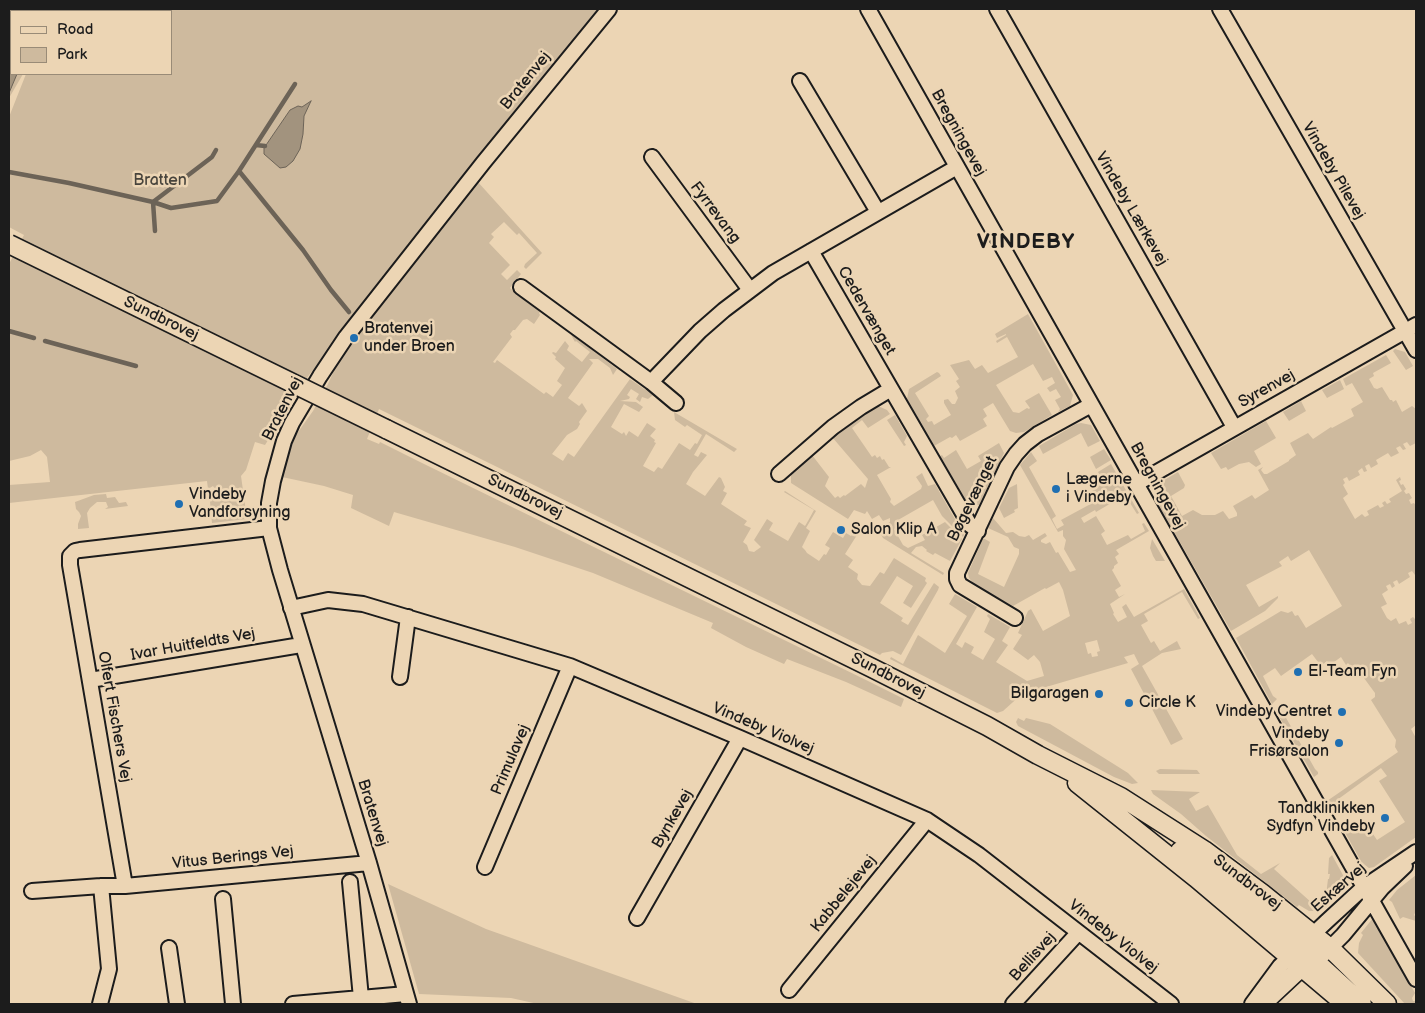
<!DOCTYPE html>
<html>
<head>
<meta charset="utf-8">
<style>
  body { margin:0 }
  #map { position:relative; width:1425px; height:1013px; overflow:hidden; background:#ecd5b4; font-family:"Balsamiq Sans",sans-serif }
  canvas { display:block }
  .frame { position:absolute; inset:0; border:10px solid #1c1c1c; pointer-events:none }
  .legend { position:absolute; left:10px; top:10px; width:162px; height:65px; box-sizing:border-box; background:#ecd5b4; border:1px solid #998b77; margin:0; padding:6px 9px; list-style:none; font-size:15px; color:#1c1c1c }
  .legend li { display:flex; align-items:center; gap:10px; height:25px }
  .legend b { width:25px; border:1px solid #998b77 }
</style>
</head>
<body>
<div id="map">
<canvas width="1425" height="1013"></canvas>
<div class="frame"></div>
<ul class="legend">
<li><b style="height:6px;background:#ecd5b4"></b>Road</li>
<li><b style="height:14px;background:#ceba9e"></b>Park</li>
</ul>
</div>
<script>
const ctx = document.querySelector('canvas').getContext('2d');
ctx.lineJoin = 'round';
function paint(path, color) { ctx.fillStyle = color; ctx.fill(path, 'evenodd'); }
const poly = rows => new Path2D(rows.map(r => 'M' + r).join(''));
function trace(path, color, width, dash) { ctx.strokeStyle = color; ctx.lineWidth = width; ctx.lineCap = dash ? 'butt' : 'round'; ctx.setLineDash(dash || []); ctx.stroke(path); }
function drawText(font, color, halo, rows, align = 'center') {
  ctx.font = font + ' "Balsamiq Sans",sans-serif'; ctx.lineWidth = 5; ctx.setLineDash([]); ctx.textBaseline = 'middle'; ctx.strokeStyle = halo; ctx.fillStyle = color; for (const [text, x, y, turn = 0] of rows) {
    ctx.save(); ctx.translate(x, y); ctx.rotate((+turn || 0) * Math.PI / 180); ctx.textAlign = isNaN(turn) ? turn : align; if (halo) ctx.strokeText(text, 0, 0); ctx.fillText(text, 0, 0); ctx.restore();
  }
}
paint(poly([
  [9,9,600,9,570,44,309,375,265,445,255,442,246,470,241,476,247,519,212,523,209,491,213,492,215,489,213,486,208,489,207,481,9,503,9,485,50,482,47,457,41,450,30,456,9,461,9,264,24,235,9,227,9,117,26,74,171,74,171,11,11,11,11,74,23,74,9,98],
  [310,102,304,116,303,134,297,154,264,148,290,110,298,106,302,107],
  [477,181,542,253,526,269,524,267,525,264,537,253,519,233,517,235,504,222,491,234,494,237,489,243,510,265,501,274,507,280,517,270,521,274,510,288,540,312,539,313,540,315,534,324,527,319,523,320,515,330,513,330,510,334,512,337,493,362,495,363,497,360,544,394,546,392,553,397,562,385,557,381,565,368,555,359,556,357,552,353,553,352,556,353,565,341,569,346,567,350,582,362,590,352,576,341,575,342,570,333,617,369,613,375,610,368,598,359,589,359,593,363,568,398,579,406,582,403,587,411,579,422,580,424,577,429,567,435,552,454,563,461,568,453,574,457,630,379,653,395,648,399,642,397,640,402,636,399,639,394,631,389,627,395,630,397,629,399,620,401,636,402,643,407,639,412,624,404,611,427,622,434,624,432,626,436,629,431,638,437,647,423,656,429,650,436,655,440,654,442,656,443,643,466,654,472,658,467,662,469,679,443,690,450,695,443,697,444,702,435,687,425,685,427,675,420,674,412,737,449,734,452,706,434,694,455,698,457,701,452,707,455,693,472,686,484,705,496,719,477,721,478,725,487,723,491,727,493,721,504,747,521,744,525,751,528,743,542,747,545,749,551,754,552,761,547,754,540,767,519,773,523,769,530,788,541,799,522,805,526,808,521,814,510,784,492,785,491,816,511,806,528,810,531,802,547,805,550,807,553,819,561,824,554,826,555,830,548,825,545,833,532,843,538,846,533,851,536,854,532,857,535,845,554,853,560,848,567,858,574,857,579,862,585,870,586,880,572,884,574,894,558,926,578,925,581,927,583,911,608,903,603,913,586,897,576,880,603,903,618,901,621,908,625,934,583,939,587,938,590,901,655,893,651,882,653,880,655,379,409,367,439,379,444,380,442,420,462,866,680,904,699,901,707,846,682,787,659,784,664,746,647,711,628,713,623,593,573,515,547,394,512,389,526,351,508,353,495,324,486,282,477,288,455,296,435,313,411,328,384,337,364,430,239],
  [1028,314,1073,395,1070,406,1058,412,1060,409,1055,400,1061,397,1056,389,1050,392,1047,388,1055,383,1052,377,1043,381,1033,364,996,385,1013,412,1019,413,1027,408,1029,409,1030,408,1025,401,1039,393,1052,415,1024,432,1016,433,1010,431,993,403,983,409,987,416,983,419,987,426,960,441,956,435,952,438,950,437,934,446,907,399,909,389,937,372,939,373,941,376,915,393,929,416,926,419,928,422,932,421,934,425,951,415,944,403,944,400,948,399,952,404,955,404,958,398,955,391,960,387,956,381,959,379,950,365,969,360,975,369,982,365,988,373,1018,357,1007,337,997,343,996,341,1006,335,1006,334,997,338,995,334],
  [1395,349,1405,352,1413,366,1406,370,1393,351],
  [1386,355,1391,363,1373,373,1374,376,1369,379,1374,388,1377,389,1382,387,1390,400,1392,400,1393,402,1396,400,1402,412,1412,406,1416,409,1416,443,1410,446,1407,442,1403,444,1406,449,1403,450,1400,446,1396,448,1399,453,1391,457,1388,453,1376,460,1378,464,1371,468,1369,464,1365,466,1367,471,1364,472,1362,468,1358,471,1360,475,1349,481,1347,477,1343,479,1345,483,1343,485,1348,494,1343,498,1355,519,1362,514,1365,517,1369,515,1367,511,1378,505,1380,508,1384,506,1382,503,1385,501,1387,504,1391,502,1389,499,1402,491,1396,480,1400,477,1401,480,1399,481,1401,485,1403,484,1406,489,1404,491,1406,494,1409,493,1412,498,1409,500,1411,504,1414,503,1416,506,1415,510,1416,513,1416,574,1415,575,1412,571,1408,573,1410,577,1399,584,1397,580,1393,582,1395,586,1392,588,1390,584,1386,586,1388,590,1382,594,1387,604,1381,607,1387,618,1391,621,1396,618,1399,624,1406,621,1408,625,1412,623,1410,619,1413,617,1416,620,1416,725,1411,729,1416,738,1416,837,1374,867,1369,868,1362,863,1342,827,1347,823,1353,831,1360,827,1363,831,1369,828,1377,840,1405,822,1379,781,1387,776,1381,768,1337,800,1342,809,1335,814,1327,801,1398,752,1395,747,1396,740,1371,700,1375,697,1375,693,1361,674,1357,676,1348,663,1346,665,1341,657,1330,665,1327,661,1321,666,1312,654,1281,676,1275,668,1263,676,1273,696,1277,699,1272,704,1236,638,1281,611,1288,613,1292,611,1295,616,1298,615,1306,628,1342,606,1309,550,1291,561,1288,556,1279,562,1282,566,1246,585,1259,607,1278,596,1278,598,1265,611,1231,631,1154,497,1163,497,1162,491,1164,486,1161,482,1178,472,1185,485,1184,488,1171,496,1182,516,1193,510,1202,515,1215,515,1223,511,1229,519,1237,516,1237,513,1233,506,1252,495,1255,499,1269,490,1258,470,1263,467,1261,470,1264,474,1267,474,1289,461,1289,460,1296,455,1290,443,1308,433,1313,439,1331,427,1332,428,1354,416,1351,409,1363,402,1352,383,1346,386,1343,379],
  [1340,380,1344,389,1327,398,1322,390],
  [1301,401,1306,411,1289,421,1283,412],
  [878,406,887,410,890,414,868,428,862,420,852,428,872,457,875,455,877,458,880,456,882,460,884,459,889,467,891,467,877,475,891,499,890,502,894,506,921,489,922,486,916,477,922,473,928,486,935,484,964,535,963,537,942,516,933,500,898,520,901,525,894,529,903,545,908,548,925,540,922,535,945,522,962,539,950,561,935,553,933,555,926,551,927,550,922,546,916,547,911,553,944,573,943,575,883,538,878,529,890,522,890,518,883,521,879,515,872,519,867,511,865,514,854,510,848,519,791,483,791,475,812,455,829,477,825,486,835,498,838,496,840,498,844,495,845,496,861,484,865,488,868,479,832,437],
  [895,415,907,436,904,442,906,445,904,446,887,420],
  [1266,421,1276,438,1254,451,1261,464,1256,467,1249,462,1239,464,1228,470,1226,467,1221,469,1211,453],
  [1081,423,1091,425,1100,441,1088,447,1081,433,1043,454,1039,446,1076,424],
  [999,443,1004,453,979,505,968,504,940,456,942,455,944,458,956,450,967,469,981,461,978,456],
  [1104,449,1111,460,1096,469,1090,457],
  [1031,452,1037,461,1029,467,1056,516,1052,519,1057,529,1064,525,1061,520,1098,500,1089,484,1101,477,1098,472,1111,464,1139,513,1137,514,1125,495,1096,512,1095,510,1081,518,1084,523,1096,516,1105,531,1101,534,1107,545,1128,535,1131,539,1145,531,1142,524,1144,523,1149,531,1116,550,1119,554,1115,557,1118,563,1114,566,1114,568,1112,570,1121,586,1115,590,1119,597,1125,594,1110,604,1114,613,1113,614,1118,622,1127,617,1122,607,1126,604,1134,617,1184,589,1200,618,1198,619,1182,592,1144,614,1148,621,1141,625,1151,643,1154,641,1160,651,1177,641,1181,649,1162,653,1142,666,1183,739,1171,745,1131,669,1139,664,1134,654,1124,657,1128,663,1022,694,1003,711,997,713,890,659,891,657,903,664,918,635,945,653,967,616,949,604,955,594,977,607,956,644,962,648,965,642,974,647,971,653,983,660,995,639,984,632,990,619,987,616,988,614,1010,627,1002,641,1008,645,996,662,1027,681,1044,676,1040,662,1034,655,1028,660,1013,649,1022,635,1018,633,1028,611,1031,609,1043,631,1070,616,1063,590,1059,582,1046,589,1045,588,1013,606,974,584,969,578,968,573,983,539,985,539,990,542,978,574,1004,587,1019,554,1019,549,1014,547,1008,537,988,528,993,518,1006,533,1013,532,1019,536,1025,537,1029,535,1033,540,1045,533,1047,536,1041,540,1041,542,1046,544,1050,542,1056,553,1058,552,1070,572,1076,570,1064,549,1066,540,1063,536,1063,530,1058,532,1020,465],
  [1097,640,1100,651,1097,652,1098,656,1092,657,1091,653,1088,654,1085,643],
  [1017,484,1018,508,1014,510,1015,512,1004,518,999,508,1009,488],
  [106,494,107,498,115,497,119,503,126,502,128,506,105,509,108,507,106,502,97,502,90,508,87,513,89,528,78,529,78,524,81,516,79,512,76,509,75,502,94,495],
  [1152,539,1165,561,1156,561,1153,556,1150,548],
  [1281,711,1284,712,1285,716,1315,769,1318,772,1318,774,1314,777,1277,713],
  [1018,718,1024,721,1026,718,1050,724,1058,729,1128,773,1138,783,1132,784,1114,777,1018,726,1016,722],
  [1160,769,1197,770,1200,774,1159,774,1156,771],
  [1151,790,1200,792,1189,799,1196,811,1208,805,1237,855,1261,874,1280,863,1274,869,1312,903,1326,895,1328,879,1329,879,1330,874,1328,874,1329,858,1332,855,1344,877,1343,887,1340,892,1314,911,1309,911,1299,905,1297,907,1206,836,1181,814,1153,794],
  [1416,875,1416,911,1414,915,1416,917,1416,921,1403,917,1400,919,1392,902,1389,900,1397,890],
  [388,884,486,929,697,1004,538,1004,511,998,419,994],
  [1373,918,1415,993,1412,998,1413,1001,1416,1001,1416,1004,1405,1004,1358,953,1359,943,1363,935,1361,933]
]), '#ceba9e');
const water = poly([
  [9,9,45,9,44,11,11,11,11,74,17,74,9,93,9,9],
  [311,101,304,116,303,134,300,149,293,161,286,167,280,168,264,154,264,148,290,110,298,106,302,107,311,101]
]);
paint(water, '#a2937e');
trace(water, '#6c6357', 1);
trace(poly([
  [256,145,265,146],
  [239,171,295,84],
  [9,172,69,183,153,202,171,208,217,201,239,171,303,250,331,290,349,312],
  [155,231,153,202,212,157,216,150],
  [9,331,34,338],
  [45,341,136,366]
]), '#6c6357', 4.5);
const minor = poly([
  [868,9,1416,979],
  [997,9,1234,427],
  [1220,9,1416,350],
  [800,81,878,212],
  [652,157,750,290],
  [811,251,970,525,978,531],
  [521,287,651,382,700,331,724,310,773,273,957,167],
  [651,382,676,403],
  [779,474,833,427,861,407,891,389],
  [1136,484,1416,325],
  [291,608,328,600,363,604,570,666,740,738,927,820,979,855,1171,1004],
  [1015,618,960,585,957,579,957,573,1007,467,1016,454,1025,444,1038,434,1091,405],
  [400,677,408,617],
  [90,680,301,645],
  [485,867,570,666],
  [350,882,361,998],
  [125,886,70,565,70,556,75,551,80,550,269,528],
  [32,891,101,886,125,886,369,863],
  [223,899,233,1004],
  [637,918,740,738],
  [169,948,177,1004],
  [1323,955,1343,935,1382,888,1405,866],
  [789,990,927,820],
  [100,1004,109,969,101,886],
  [293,1004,406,994],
  [409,1004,369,863,280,570,269,528,269,503,273,481,284,441,292,423,320,376,346,337,483,163,609,9],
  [1013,1004,1078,933],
  [1252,1004,1280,966,1326,922,1364,887,1416,852]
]);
const major = poly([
  [386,429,872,668,987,726,1038,755,1121,797,1204,850,1263,894,1330,948,1387,1004],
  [1077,783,1196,878,1345,1004],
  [1180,851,1243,898,1301,946,1315,951,1330,948],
  [1299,955,1311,958,1316,962,1362,1004],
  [1262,1004,1309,960]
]);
trace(minor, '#1c1c1c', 18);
trace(major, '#1c1c1c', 21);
trace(minor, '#ecd5b4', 14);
trace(major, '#ecd5b4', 18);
const majorBridge = poly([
  [9,244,386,429]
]);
trace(majorBridge, '#1c1c1c', 21, []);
trace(majorBridge, '#ecd5b4', 18);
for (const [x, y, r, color] of [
  [354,338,5,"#1f6fb2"],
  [1056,489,5,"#1f6fb2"],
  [179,504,5,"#1f6fb2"],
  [841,530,5,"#1f6fb2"],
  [1298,672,5,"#1f6fb2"],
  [1099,694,5,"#1f6fb2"],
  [1129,703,5,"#1f6fb2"],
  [1342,712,5,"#1f6fb2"],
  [1339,743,5,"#1f6fb2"],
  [1385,818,5,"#1f6fb2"]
]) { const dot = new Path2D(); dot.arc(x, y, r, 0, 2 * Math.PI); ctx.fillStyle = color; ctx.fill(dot); trace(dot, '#ecd5b4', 2); }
drawText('16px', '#1c1c1c', '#ecd5b4', [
  ["Bratenvej",526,81,-51],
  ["Bregningevej",958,133,61],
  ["Vindeby Pilevej",1333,171,60],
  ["Vindeby Lærkevej",1131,209,60],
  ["Fyrrevang",715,213,53],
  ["Cedervænget",866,311,60],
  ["Sundbrovej",161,319,26],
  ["Syrenvej",1267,389,-29],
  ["Bratenvej",283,409,-63],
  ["Bregningevej",1157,486,61],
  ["Sundbrovej",525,497,26],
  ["Bøgevænget",973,499,-64],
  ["Ivar Huitfeldts Vej",193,645,-10],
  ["Sundbrovej",888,676,27],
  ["Olfert Fischers Vej",114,717,80],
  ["Vindeby Violvej",763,729,23],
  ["Primulavej",511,760,-67],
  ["Bratenvej",372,813,73],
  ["Bynkevej",673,819,-60],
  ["Vitus Berings Vej",233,858,-6],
  ["Sundbrovej",1247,883,37],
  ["Eskærvej",1339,888,-41],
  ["Kabbelejevej",844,894,-51],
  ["Vindeby Violvej",1113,937,38],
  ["Bellisvej",1033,957,-48]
]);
drawText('16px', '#48443c', '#ecd5b4', [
  ["Bratten",160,181]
]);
drawText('16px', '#1c1c1c', '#ecd5b4', [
  ["Bratenvej",364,329],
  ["under Broen",364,347],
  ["Lægerne",1066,480],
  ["i Vindeby",1066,498],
  ["Vindeby",189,495],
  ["Vandforsyning",189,513],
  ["Salon Klip A",851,530],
  ["El-Team Fyn",1308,672],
  ["Bilgaragen",1089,694,"right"],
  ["Circle K",1139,703],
  ["Vindeby Centret",1332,712,"right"],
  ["Vindeby",1329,734,"right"],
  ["Frisørsalon",1329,752,"right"],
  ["Tandklinikken",1375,809,"right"],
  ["Sydfyn Vindeby",1375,827,"right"]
], 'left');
ctx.letterSpacing = '1px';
drawText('bold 21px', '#1c1c1c', '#ecd5b4', [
  ["VINDEBY",1026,243]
]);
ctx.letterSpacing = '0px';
</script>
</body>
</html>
